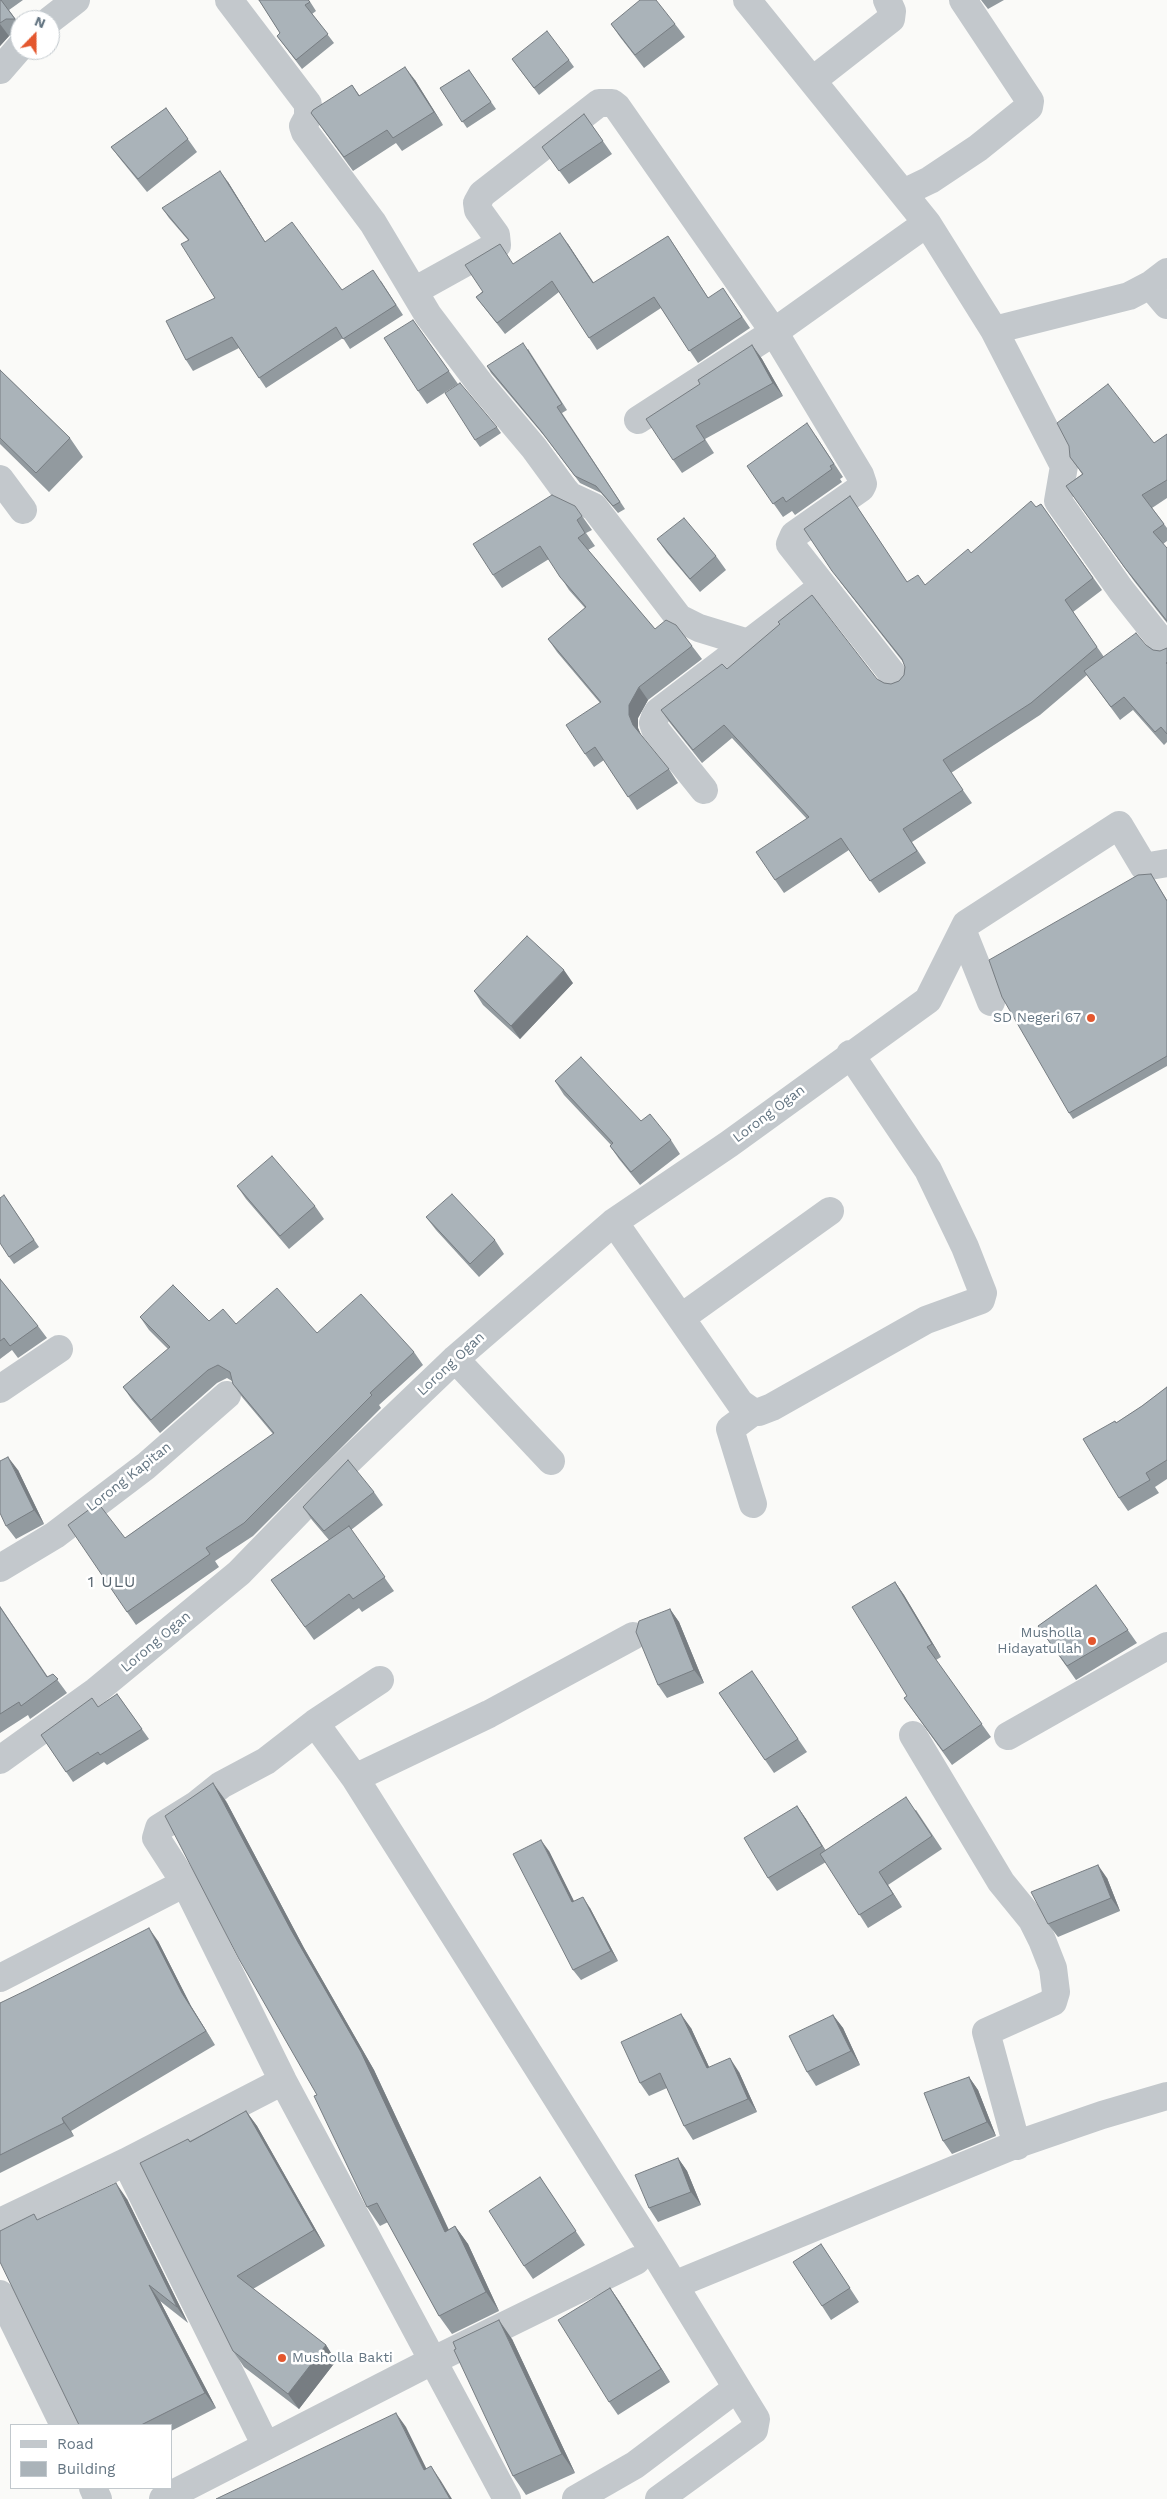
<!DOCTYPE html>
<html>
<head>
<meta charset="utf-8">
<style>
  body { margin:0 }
  #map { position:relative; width:1167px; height:2499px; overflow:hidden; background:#fafaf8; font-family:"Work Sans",sans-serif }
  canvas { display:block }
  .legend { position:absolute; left:10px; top:2424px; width:162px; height:65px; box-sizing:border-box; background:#fff; border:1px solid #c1c8cd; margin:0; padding:6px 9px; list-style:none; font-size:15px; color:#657683 }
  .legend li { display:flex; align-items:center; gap:10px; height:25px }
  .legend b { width:25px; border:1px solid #c1c8cd }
  .north { position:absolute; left:10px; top:10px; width:50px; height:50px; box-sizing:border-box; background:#fff; border:1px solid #c1c8cd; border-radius:50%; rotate:22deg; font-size:14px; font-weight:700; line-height:20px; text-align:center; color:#657683 }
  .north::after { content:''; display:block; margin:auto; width:18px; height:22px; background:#e4572e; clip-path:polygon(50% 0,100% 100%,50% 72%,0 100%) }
</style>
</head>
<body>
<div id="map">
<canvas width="1167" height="2499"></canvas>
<ul class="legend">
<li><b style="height:6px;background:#c3c8cc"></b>Road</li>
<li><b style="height:14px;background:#aab3b9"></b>Building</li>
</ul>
<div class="north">N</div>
</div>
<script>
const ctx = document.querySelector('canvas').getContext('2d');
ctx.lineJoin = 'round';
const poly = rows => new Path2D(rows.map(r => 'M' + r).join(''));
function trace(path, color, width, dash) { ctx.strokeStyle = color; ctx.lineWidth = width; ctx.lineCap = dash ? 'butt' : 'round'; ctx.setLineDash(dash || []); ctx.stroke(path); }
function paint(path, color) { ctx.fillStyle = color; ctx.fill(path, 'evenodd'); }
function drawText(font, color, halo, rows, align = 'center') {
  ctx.font = font + ' "Work Sans",sans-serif'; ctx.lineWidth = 5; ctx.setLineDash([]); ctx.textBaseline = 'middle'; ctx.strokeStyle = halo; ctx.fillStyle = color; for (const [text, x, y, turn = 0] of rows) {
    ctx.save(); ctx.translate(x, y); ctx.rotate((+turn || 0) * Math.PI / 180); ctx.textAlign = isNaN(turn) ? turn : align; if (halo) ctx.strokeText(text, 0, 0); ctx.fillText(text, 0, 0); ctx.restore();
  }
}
trace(poly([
  [229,0,308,104,308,117,303,126,305,132,373,223,428,315,481,385,534,448,564,489,570,496,594,507,679,618,699,628,748,643],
  [747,0,927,223,994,330,1064,466,1058,501,1121,590,1167,648],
  [50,20,76,0],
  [0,70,20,47],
  [813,80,891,19,892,11,887,0],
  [903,193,930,180,978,148,1029,107,1030,101,963,0],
  [1150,285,1167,305],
  [414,291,497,245,496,235,478,210,477,203,482,194,599,103,612,103,617,107,774,332,638,420],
  [994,330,1129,296,1150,285,1167,272],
  [0,479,23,510],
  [898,681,790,544,794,535,861,488,863,484,860,475,774,332,927,223],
  [704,790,655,729,653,723,655,717,658,712,822,587],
  [963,932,991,1002],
  [614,1222,740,1403,753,1412,759,1412,772,1407,926,1320,981,1300,983,1293,965,1247,928,1170,850,1054],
  [682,1317,830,1211],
  [455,1359,551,1461],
  [0,1389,59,1349],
  [753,1504,730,1429,753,1412],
  [0,1568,55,1535,146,1466,227,1395],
  [315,1723,355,1778,654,2252,737,2388,635,2465,576,2499],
  [913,1735,1001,1882,1032,1920,1042,1940,1053,1968,1056,1992,1053,2002,986,2032,1017,2146],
  [1008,1736,1167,1646],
  [0,1760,96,1691,239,1573,339,1470,455,1359,614,1222,729,1144,928,1000,966,924,1119,825,1144,867,1167,863],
  [355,1778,489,1714,633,1636],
  [185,1883,156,1838,159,1828,196,1805,221,1785,266,1761,315,1723,380,1680],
  [0,1978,185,1883,283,2081,507,2499],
  [126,2162,266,2446],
  [0,2222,126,2162,283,2081],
  [674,2285,1012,2146,1102,2115,1167,2096],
  [0,2294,64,2425],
  [93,2488,98,2499],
  [163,2499,432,2361,636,2261],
  [659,2499,754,2430,756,2419,737,2388]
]), '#c3c8cc', 28);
paint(poly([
  [0,0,23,0,9,10,20,25,20,32,15,32,9,36,0,46],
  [259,0,309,0,316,11,312,14,334,43,302,69,277,36,280,33],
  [981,0,1004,0,988,9],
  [611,24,675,24,685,37,644,68,620,37],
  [512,59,569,60,574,67,539,95],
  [469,70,496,109,467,128,440,88],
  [415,80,443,125,402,151,396,143,353,171,311,113,352,85,360,96],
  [166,108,197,152,147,192,121,160,111,147],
  [584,114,612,154,569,184,542,147],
  [228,182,265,242,342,290,381,281,403,315,350,349,343,338,266,388,239,348,193,371,186,360,215,298,188,240,169,218,162,208],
  [668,236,708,298,731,300,750,328,698,363,661,308,597,350,559,292,505,334,476,297,513,264,568,244,594,283],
  [413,320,458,384,427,404,418,391],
  [752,345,762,359,783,396,705,439,714,453,682,473,673,460,700,384],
  [528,349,567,410,562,413,625,509,618,513,601,493,580,483,546,438,491,373,487,366],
  [0,370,70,438,83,457,49,492,0,444],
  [497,427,501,433,480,447,475,440],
  [1167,434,1167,498,1152,508,1167,528,1167,541,1163,544,1167,548,1167,623,1134,581,1066,486,1082,474,1070,457,1154,443],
  [816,436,843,477,840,479,842,482,795,515,792,511,783,517,747,466],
  [850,496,907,582,926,585,1041,504,1102,590,1073,612,1104,657,1146,645,1153,650,1160,651,1167,648,1167,742,1164,745,1133,710,1120,720,1087,675,1040,715,951,773,972,803,912,842,926,863,879,893,849,850,784,893,775,880,807,819,732,738,702,763,670,723,661,710,727,669,877,679,884,683,891,684,899,681,904,675,905,667,903,662,841,583,804,529],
  [582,516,592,530,586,533,595,546,588,550,655,629,692,646,702,659,648,700,638,718,638,728,641,735,669,769,678,783,637,810,604,760,594,767,585,754,600,703,557,652,548,639,585,608,569,590,549,559,502,588,493,575],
  [657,539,716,556,726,570,700,592,667,553],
  [1151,874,1167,900,1167,1066,1073,1119,1069,1113],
  [573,983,520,1039,483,1005,474,991],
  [555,1081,671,1140,680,1154,640,1185,619,1159,610,1146,611,1145,564,1095],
  [237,1186,315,1206,324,1219,289,1249,246,1199],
  [4,1195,39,1247,14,1264,9,1257],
  [426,1217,495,1240,504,1254,479,1277,436,1230],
  [0,1279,38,1326,47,1338,18,1358,12,1350,0,1359],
  [140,1317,209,1321,317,1333,414,1352,423,1365,379,1405,381,1408,253,1536,215,1561,219,1567,136,1625,127,1612,125,1538,273,1434,242,1397,233,1384,232,1381,227,1378,217,1383,160,1433,132,1400,123,1387,168,1349,149,1330],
  [1167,1387,1167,1479,1155,1487,1159,1493,1128,1511,1119,1498,1116,1423,1142,1406],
  [18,1470,44,1524,16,1539,6,1526],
  [374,1492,383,1505,351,1530,394,1591,362,1612,359,1608,314,1640,271,1580,329,1540,312,1520,303,1507],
  [895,1582,904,1595,941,1657,936,1660,991,1737,952,1765,904,1698,907,1696],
  [1096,1585,1137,1643,1076,1680,1038,1626],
  [0,1606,48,1677,53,1674,67,1693,30,1719,28,1715,0,1733],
  [670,1609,679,1622,704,1683,667,1698,658,1685],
  [752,1671,807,1752,774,1773,719,1693],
  [117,1694,149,1739,107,1765,104,1762,73,1782,41,1735,98,1707],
  [226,1801,304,1948,374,2070,449,2230,455,2226,468,2244,499,2311,452,2334,439,2316,388,2222,380,2226,367,2207,317,2095],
  [797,1806,806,1819,825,1850,916,1810,942,1849,888,1885,902,1907,868,1928,826,1862,777,1891,768,1878],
  [549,1851,574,1902,590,1908,618,1961,581,1980,573,1970],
  [1107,1878,1120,1911,1058,1937,1048,1924],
  [158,1941,191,2006,215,2045,71,2131,74,2136,0,2173,0,2003],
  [833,2015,843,2028,860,2065,816,2086,807,2072],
  [691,2028,709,2067,739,2072,757,2112,693,2140,684,2126,667,2088,649,2096,640,2083],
  [969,2077,978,2090,996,2136,952,2154,943,2141],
  [246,2111,257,2126,325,2246,253,2289,326,2345,336,2361,299,2409,244,2367,233,2351,188,2139,190,2141],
  [678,2158,687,2171,701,2205,658,2222,649,2208],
  [540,2177,585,2245,533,2279,524,2266],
  [127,2199,188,2323,160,2301,216,2408,171,2431,171,2425,79,2425,38,2220],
  [821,2244,859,2302,831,2320,822,2306],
  [610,2288,619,2301,670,2382,618,2415,609,2402],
  [512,2339,575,2473,526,2495,513,2476]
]), '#929a9f');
paint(poly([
  [0,24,9,36,0,46],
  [405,67,415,80,443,125,434,112],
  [220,171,228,182,272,253,265,242],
  [560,233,568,244,601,295,593,283],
  [668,236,676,248,716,310,708,298],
  [752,345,762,359,783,396,773,383],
  [639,687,648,700,638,718,638,728,643,739,633,725,629,715,629,705],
  [564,970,573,983,520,1039,511,1026],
  [8,1457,18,1470,44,1524,34,1510],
  [895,1582,904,1595,941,1657,932,1644],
  [670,1609,679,1622,704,1683,694,1670],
  [213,1783,226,1801,304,1948,374,2070,458,2250,445,2232,291,1930],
  [797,1806,806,1819,831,1859,822,1846],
  [541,1840,549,1851,580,1913,572,1902],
  [1098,1865,1107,1878,1120,1911,1111,1898],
  [879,1872,888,1885,902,1907,893,1894],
  [583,1897,590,1908,618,1961,611,1951],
  [149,1928,158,1941,191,2006,215,2045,206,2031,182,1993],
  [681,2014,691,2028,716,2082,707,2068],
  [833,2015,843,2028,860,2065,851,2051],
  [730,2058,739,2072,757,2112,748,2099],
  [969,2077,978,2090,996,2136,987,2122],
  [246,2111,257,2126,325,2246,314,2230],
  [62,2118,71,2131,74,2136,64,2123],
  [678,2158,687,2171,701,2205,691,2192],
  [116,2183,127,2199,188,2323,177,2307],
  [455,2226,468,2244,499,2311,486,2292],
  [149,2285,160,2301,216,2408,205,2393],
  [610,2288,619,2301,670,2382,661,2369],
  [499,2320,512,2339,575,2473,562,2454],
  [326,2345,336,2361,299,2409,288,2394],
  [396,2413,406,2427,434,2484,424,2470],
  [431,2466,441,2481,452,2499,450,2499]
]), '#777d82');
const building = poly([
  [0,0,1,0,15,19,6,19,0,23,0,0],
  [259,0,308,0,310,2,305,5,328,34,296,60,277,36,280,33,259,0],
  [640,0,656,0,675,24,635,55,611,24,640,0],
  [547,31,569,60,534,88,512,59,547,31],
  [405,67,434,112,393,138,387,130,344,157,311,113,313,110,352,85,359,96,405,67],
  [469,70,491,102,462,122,440,88,469,70],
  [166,108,188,139,138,179,111,147,166,108],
  [584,114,603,141,559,171,542,147,584,114],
  [220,171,265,242,292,222,342,290,373,270,396,305,343,339,336,327,259,378,232,337,186,360,166,321,215,298,181,244,189,240,162,208,220,171],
  [560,233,593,283,668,236,708,298,723,288,742,317,689,351,654,297,589,338,552,281,497,323,476,297,483,292,465,265,500,244,513,264,560,233],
  [413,320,449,371,418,391,384,338,413,320],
  [523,343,562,404,557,407,620,502,613,506,596,486,575,476,541,431,487,366,523,343],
  [752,345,773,383,696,426,705,440,673,460,646,419,700,384,698,380,752,345],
  [0,370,70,438,36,473,0,438,0,370],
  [460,383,497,427,475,440,445,393,460,383],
  [1108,384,1154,443,1167,434,1167,480,1142,495,1164,524,1153,532,1167,548,1167,621,1125,568,1066,486,1083,474,1070,457,1069,446,1057,423,1108,384],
  [807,423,834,464,830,466,832,469,786,502,783,497,773,504,747,466,807,423],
  [552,495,575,506,582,516,577,520,585,533,578,538,655,629,666,620,676,625,692,646,639,687,629,705,629,715,633,725,669,769,628,797,595,747,585,754,566,725,601,702,548,639,586,607,560,577,540,546,493,575,473,544,552,495],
  [850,496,907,582,918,575,925,585,968,549,971,553,1031,501,1036,507,1041,504,1093,578,1065,600,1097,647,1031,703,943,760,963,790,903,829,917,851,870,881,841,838,775,880,756,852,809,817,724,725,693,750,661,710,722,664,727,669,780,624,778,622,812,595,877,679,884,683,891,684,899,681,904,675,905,667,902,659,832,571,804,529,850,496],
  [684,518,716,556,690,579,657,539,684,518],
  [1136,633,1146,645,1153,650,1160,651,1167,648,1167,662,1166,663,1167,664,1167,734,1161,727,1155,732,1124,697,1111,707,1084,671,1136,633],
  [1151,874,1167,901,1167,1056,1069,1113,1002,997,989,960,1138,875,1151,874],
  [527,936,564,970,511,1026,474,991,527,936],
  [581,1057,641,1121,650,1114,671,1140,631,1172,610,1146,613,1143,555,1081,581,1057],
  [272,1156,315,1206,280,1236,237,1186,272,1156],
  [452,1194,495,1240,470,1264,426,1217,452,1194],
  [4,1195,34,1240,9,1257,0,1243,0,1198,4,1195],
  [0,1279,38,1326,10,1346,4,1338,0,1341,0,1279],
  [173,1285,209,1321,223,1309,236,1324,277,1288,317,1333,361,1294,414,1352,370,1393,372,1395,244,1523,206,1548,210,1554,127,1612,68,1525,98,1503,125,1538,274,1433,233,1384,230,1372,218,1365,208,1370,151,1420,123,1387,170,1347,140,1317,173,1285],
  [1167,1387,1167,1460,1146,1473,1150,1480,1119,1498,1083,1439,1115,1421,1116,1423,1142,1406,1167,1387],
  [8,1457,34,1510,6,1526,0,1513,0,1461,8,1457],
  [348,1460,374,1492,324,1531,303,1507,348,1460],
  [349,1526,385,1577,353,1599,349,1594,305,1627,271,1580,349,1526],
  [895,1582,932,1644,927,1647,982,1724,943,1751,904,1698,907,1696,852,1607,895,1582],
  [1096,1585,1128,1630,1067,1666,1038,1626,1096,1585],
  [0,1607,47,1677,53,1674,58,1679,21,1706,19,1702,0,1714,0,1607],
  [670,1609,694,1670,658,1685,636,1632,639,1621,670,1609],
  [752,1671,798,1739,765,1760,719,1693,752,1671],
  [117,1694,142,1729,100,1755,98,1752,66,1772,41,1735,92,1698,98,1707,117,1694],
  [213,1783,291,1930,361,2052,445,2232,455,2226,486,2292,439,2316,377,2203,367,2207,314,2096,317,2095,239,1959,165,1816,213,1783],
  [906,1797,932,1836,879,1872,893,1894,859,1915,820,1854,906,1797],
  [797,1806,822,1846,768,1878,744,1838,797,1806],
  [541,1840,572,1902,583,1897,611,1951,573,1970,513,1854,541,1840],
  [1098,1865,1111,1898,1048,1924,1031,1892,1098,1865],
  [149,1928,182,1993,206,2031,62,2118,64,2123,0,2155,0,2003,27,1990,149,1928],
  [681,2014,707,2068,730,2058,748,2099,684,2126,660,2073,640,2083,621,2042,681,2014],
  [833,2015,851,2051,807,2072,789,2036,833,2015],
  [969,2077,987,2122,943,2141,924,2093,969,2077],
  [246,2111,314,2230,237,2276,326,2345,288,2394,233,2351,140,2163,188,2139,190,2142,246,2111],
  [678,2158,691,2192,649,2208,635,2175,678,2158],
  [540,2177,576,2231,524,2266,489,2211,540,2177],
  [116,2183,177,2307,149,2285,205,2393,141,2425,79,2425,0,2262,0,2231,34,2214,37,2220,116,2183],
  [821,2244,850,2288,822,2306,793,2262,821,2244],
  [610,2288,661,2369,609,2402,558,2320,610,2288],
  [499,2320,562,2454,513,2476,454,2350,456,2349,453,2342,499,2320],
  [396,2413,424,2470,431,2466,450,2499,216,2499,396,2413]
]);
paint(building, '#aab3b9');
trace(building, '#777d82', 1);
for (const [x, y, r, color] of [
  [1091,1018,5,"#e4572e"],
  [1092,1641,5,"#e4572e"],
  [282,2358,5,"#e4572e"]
]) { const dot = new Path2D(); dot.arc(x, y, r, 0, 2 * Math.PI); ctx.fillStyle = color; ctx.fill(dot); trace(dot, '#fff', 2); }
drawText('14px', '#657683', '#fff', [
  ["SD Negeri 67",1081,1018],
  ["Musholla",1082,1633],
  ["Hidayatullah",1082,1649],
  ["Musholla Bakti",292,2358,"left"]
], 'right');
drawText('14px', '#657683', '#fff', [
  ["Lorong Ogan",769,1114,-37],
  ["Lorong Ogan",451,1364,-43],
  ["Lorong Kapitan",129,1477,-38],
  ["Lorong Ogan",156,1642,-40]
]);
ctx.letterSpacing = '1px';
drawText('16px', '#57646e', '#fff', [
  ["1 ULU",112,1582]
]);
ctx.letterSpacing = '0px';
</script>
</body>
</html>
